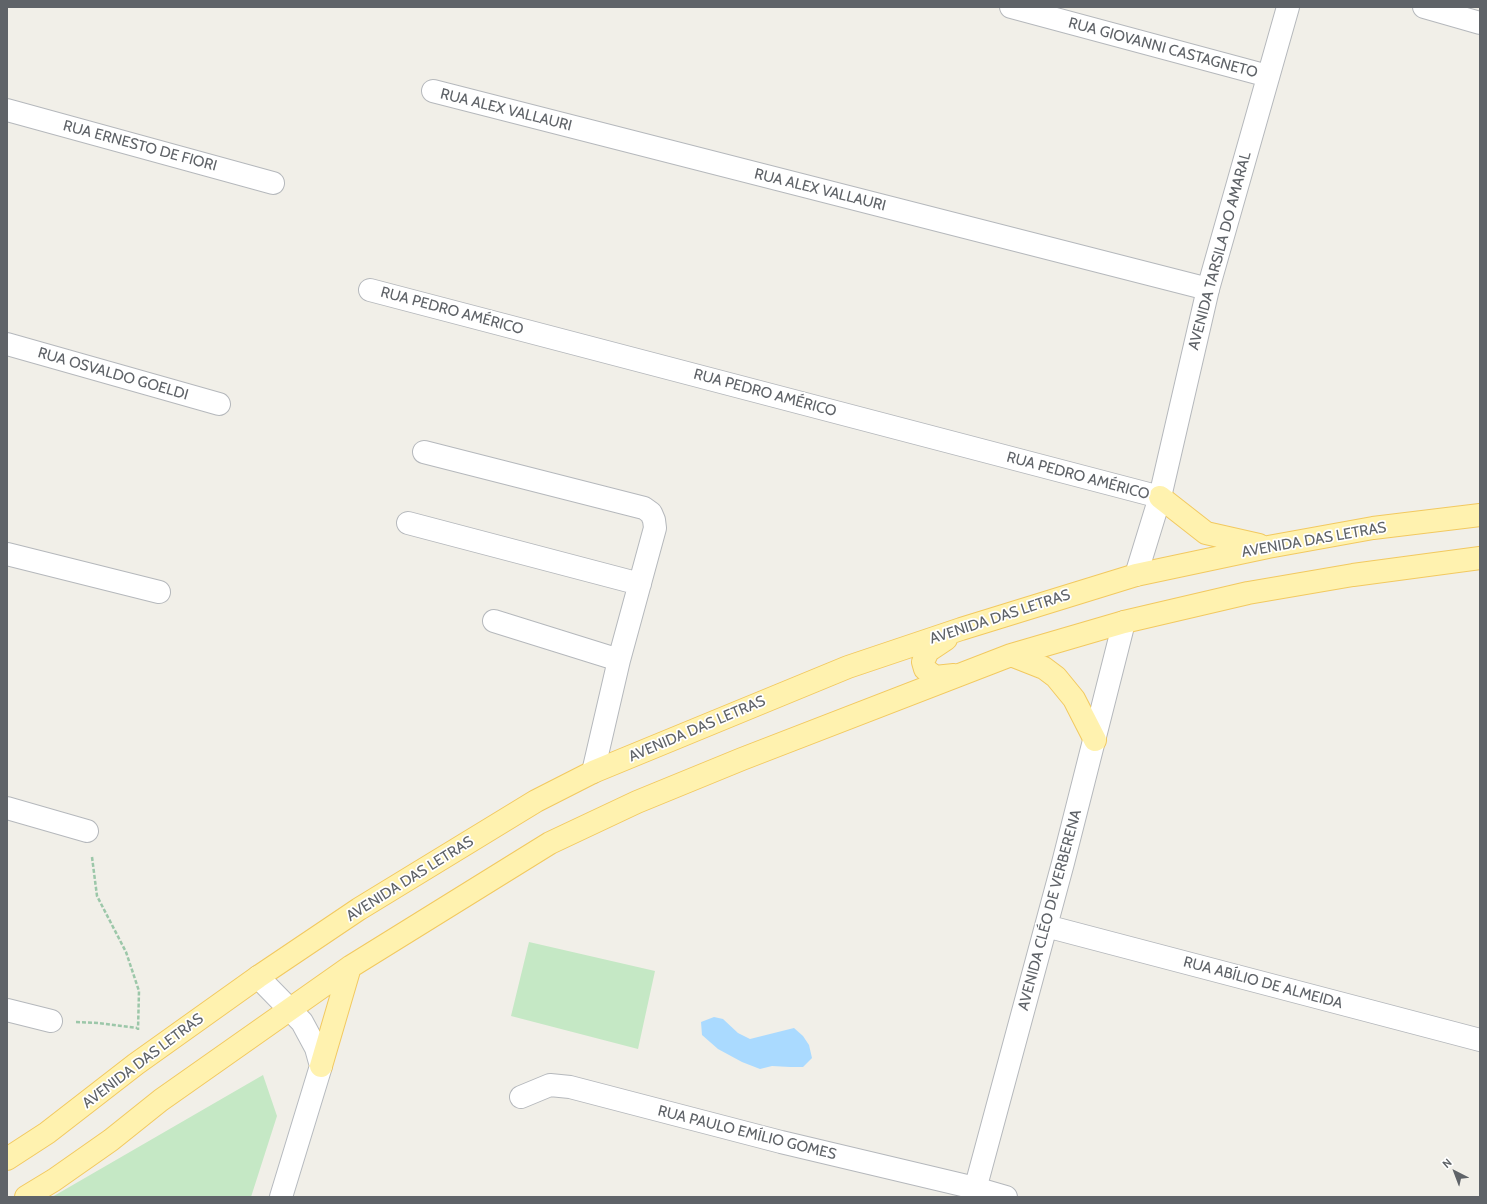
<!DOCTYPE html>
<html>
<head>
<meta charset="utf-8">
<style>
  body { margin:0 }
  #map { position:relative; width:1487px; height:1204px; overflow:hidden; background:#f1efe8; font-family:Cabin,sans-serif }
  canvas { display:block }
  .frame { position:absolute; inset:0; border:8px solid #5f6368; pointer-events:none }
  .north { position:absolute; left:1435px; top:1152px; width:40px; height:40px; -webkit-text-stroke:3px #fff; paint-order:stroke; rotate:318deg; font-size:11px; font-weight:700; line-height:16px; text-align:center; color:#5f6368 }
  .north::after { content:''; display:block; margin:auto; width:14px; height:18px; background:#5f6368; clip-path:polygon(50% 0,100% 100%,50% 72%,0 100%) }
</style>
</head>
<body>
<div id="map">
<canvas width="1487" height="1204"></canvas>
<div class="frame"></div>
<div class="north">N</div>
</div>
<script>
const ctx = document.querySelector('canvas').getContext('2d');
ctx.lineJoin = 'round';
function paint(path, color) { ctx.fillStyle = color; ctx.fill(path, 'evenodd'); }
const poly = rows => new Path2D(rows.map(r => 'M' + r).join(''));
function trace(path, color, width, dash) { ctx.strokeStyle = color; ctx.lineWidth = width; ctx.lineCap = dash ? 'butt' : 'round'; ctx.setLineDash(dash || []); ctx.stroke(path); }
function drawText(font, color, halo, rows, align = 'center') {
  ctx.font = font + ' Cabin,sans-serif'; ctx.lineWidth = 3.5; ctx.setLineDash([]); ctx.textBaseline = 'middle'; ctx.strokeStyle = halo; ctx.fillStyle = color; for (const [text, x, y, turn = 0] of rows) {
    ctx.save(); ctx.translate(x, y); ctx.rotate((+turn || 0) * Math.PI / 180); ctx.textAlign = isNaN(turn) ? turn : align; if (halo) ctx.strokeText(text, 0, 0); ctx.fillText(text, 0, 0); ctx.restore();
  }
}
paint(poly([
  [529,942,655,971,638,1049,511,1016],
  [263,1075,277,1116,251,1197,52,1197]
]), '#c5e8c5');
paint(poly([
  [714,1017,723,1019,738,1033,750,1039,794,1028,803,1036,809,1045,812,1058,803,1067,790,1067,772,1066,760,1069,742,1062,718,1049,702,1035,701,1022]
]), '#aadaff');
const minor = poly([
  [1011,7,1268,76],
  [1424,7,1480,23],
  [433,91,1208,289],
  [7,110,273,183],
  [370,290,1160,497],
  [7,344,219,404],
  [424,452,644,508,651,513,654,520,655,528,619,660,593,772],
  [408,523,640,584],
  [7,554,159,592],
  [494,621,619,660],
  [7,808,87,831],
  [1046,926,1480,1040],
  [7,1010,51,1021],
  [521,1097,550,1085,570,1087,781,1142,975,1188,1006,1197],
  [973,1197,1063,863,1124,622]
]);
const tertiary = poly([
  [1136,575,1160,497,1208,289,1288,7]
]);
const secondary = poly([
  [258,977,302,1022,316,1048,321,1066,281,1197]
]);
const primary = poly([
  [1160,497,1206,533,1259,545],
  [946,639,928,651,923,662,925,669,935,677,954,675],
  [1011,655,1044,668,1056,677,1074,699,1095,740],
  [321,1066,350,967],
  [7,1159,47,1133,136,1064,258,977,359,909,536,801,593,772,848,667,961,629,1136,575,1268,547,1373,528,1480,515],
  [26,1197,54,1180,111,1140,161,1100,350,967,550,843,637,802,742,759,1011,655,1124,622,1248,593,1353,575,1480,558]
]);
trace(minor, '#b5b8bc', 24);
trace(tertiary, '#b5b8bc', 24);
trace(secondary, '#b6babf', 24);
trace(primary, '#f2c960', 24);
trace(poly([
  [92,857,97,896,126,952,139,991,138,1030],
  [76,1022,98,1023,137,1028]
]), '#9cc7a9', 2.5, [4, 2]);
trace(minor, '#fff', 22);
trace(tertiary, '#fff', 22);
trace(secondary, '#fff', 22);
trace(primary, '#fff2af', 22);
drawText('15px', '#5f6368', '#fff', [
  ["RUA GIOVANNI CASTAGNETO",1163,48,15],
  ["RUA ALEX VALLAURI",506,110,14],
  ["RUA ERNESTO DE FIORI",140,146,15],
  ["RUA ALEX VALLAURI",820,190,14],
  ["AVENIDA TARSILA DO AMARAL",1220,251,-75],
  ["RUA PEDRO AMÉRICO",452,311,15],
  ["RUA OSVALDO GOELDI",113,374,16],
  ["RUA PEDRO AMÉRICO",765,393,15],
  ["RUA PEDRO AMÉRICO",1078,476,15],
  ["AVENIDA DAS LETRAS",1314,540,-10],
  ["AVENIDA DAS LETRAS",1000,617,-18],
  ["AVENIDA DAS LETRAS",697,729,-23],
  ["AVENIDA DAS LETRAS",410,879,-32],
  ["AVENIDA CLÉO DE VERBERENA",1050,910,-75],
  ["RUA ABÍLIO DE ALMEIDA",1263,983,15],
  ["AVENIDA DAS LETRAS",143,1061,-37],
  ["RUA PAULO EMÍLIO GOMES",747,1133,14]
]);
</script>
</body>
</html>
